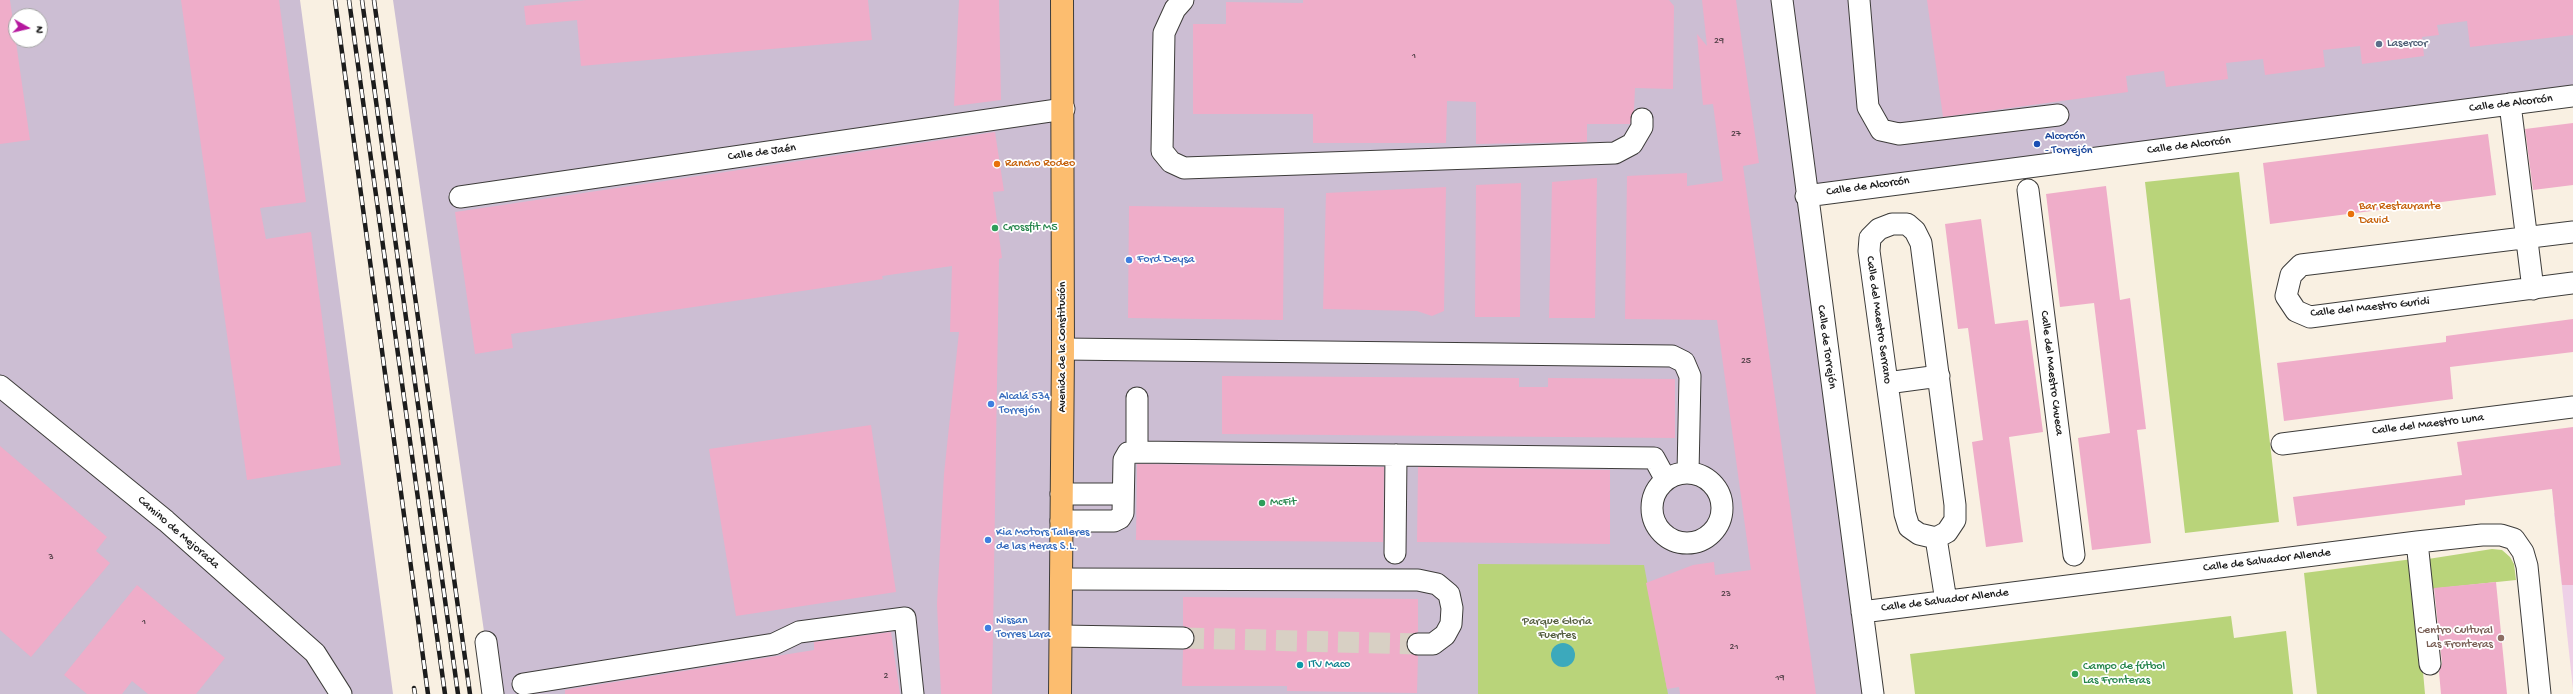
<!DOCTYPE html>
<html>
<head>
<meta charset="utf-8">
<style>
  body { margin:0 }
  #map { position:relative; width:2573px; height:694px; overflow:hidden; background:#f9f0e2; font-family:"Gochi Hand",sans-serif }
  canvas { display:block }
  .north { position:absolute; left:8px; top:8px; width:40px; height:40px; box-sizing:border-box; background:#fff; border:1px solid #a4a4a4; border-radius:50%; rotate:98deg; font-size:11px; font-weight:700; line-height:16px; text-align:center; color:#1c1c1c }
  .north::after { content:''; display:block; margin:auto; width:14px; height:18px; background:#b5179e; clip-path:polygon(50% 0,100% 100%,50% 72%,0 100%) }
</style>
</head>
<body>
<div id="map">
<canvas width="2573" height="694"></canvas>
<div class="north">N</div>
</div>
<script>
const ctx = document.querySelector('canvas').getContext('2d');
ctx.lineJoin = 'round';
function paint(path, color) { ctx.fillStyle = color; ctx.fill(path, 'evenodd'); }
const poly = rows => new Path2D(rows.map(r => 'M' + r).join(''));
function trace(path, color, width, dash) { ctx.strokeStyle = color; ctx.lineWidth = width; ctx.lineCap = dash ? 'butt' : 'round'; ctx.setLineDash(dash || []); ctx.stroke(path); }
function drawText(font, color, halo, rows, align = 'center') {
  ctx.font = font + ' "Gochi Hand",sans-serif'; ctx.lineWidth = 3.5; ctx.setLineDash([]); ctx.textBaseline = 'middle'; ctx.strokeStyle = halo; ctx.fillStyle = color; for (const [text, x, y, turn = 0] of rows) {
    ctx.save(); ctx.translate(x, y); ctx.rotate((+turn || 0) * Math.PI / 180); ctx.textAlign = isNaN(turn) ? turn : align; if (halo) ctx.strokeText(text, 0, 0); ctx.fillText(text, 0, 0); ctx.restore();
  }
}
paint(poly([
  [2573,511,2573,689,2554,513]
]), '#eed0e7');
paint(poly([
  [0,0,300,0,393,694,0,694],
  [16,16,40,16,40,40,16,40],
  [393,0,2573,0,2573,96,1806,196,1873,694,493,694]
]), '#ccbed3');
paint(poly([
  [2239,172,2279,522,2185,533,2145,182],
  [2492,549,2502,550,2510,557,2514,564,2516,580,2430,589,2428,559],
  [2413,559,2425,694,2317,694,2304,573],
  [1478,564,1644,565,1668,694,1478,694],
  [2231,616,2234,638,2286,631,2293,694,1915,694,1910,654]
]), '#b9d47a');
paint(poly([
  '1551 655a12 12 0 1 1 24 0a12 12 0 1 1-24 0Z'
]), '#3ca9bc');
paint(poly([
  [0,0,10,0,30,140,0,144],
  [181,0,279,0,306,202,260,208,266,239,311,232,341,465,247,480],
  [586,0,868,0,872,40,581,66,577,20,526,25,524,6],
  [959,0,999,0,1001,100,954,106],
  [1303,0,1669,0,1674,6,1673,89,1635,88,1634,110,1630,124,1587,124,1587,142,1476,144,1476,102,1447,101,1446,143,1313,143,1313,114,1193,114,1193,24,1226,24,1226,2,1303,3],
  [1702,0,1736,0,1759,163,1743,166,1816,694,1680,694,1679,687,1667,689,1646,583,1693,565,1714,562,1715,575,1751,570,1717,320,1625,319,1627,176,1687,173,1687,186,1723,181,1713,104,1703,105,1697,34,1707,46],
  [1927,0,2573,0,2573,35,2470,47,2467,21,2437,25,2439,35,2422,37,2424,56,2362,64,2360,46,2323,50,2325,67,2265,75,2263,59,2226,63,2228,79,2166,87,2164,71,2126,76,2128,92,1943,117],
  [2573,123,2573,185,2533,190,2525,129],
  [995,132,1004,191,993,192,1002,258,999,259,992,694,941,694,937,604,944,474,959,332,950,332,952,266,882,276,883,279,511,334,513,348,475,354,455,212],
  [2488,134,2496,195,2270,224,2263,163],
  [1597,178,1595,318,1549,318,1552,182],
  [1521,183,1520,317,1475,317,1476,185],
  [2106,186,2120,300,2130,298,2146,429,2137,430,2151,543,2092,550,2078,438,2110,433,2094,303,2060,307,2046,194],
  [1446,187,1444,311,1432,316,1417,311,1323,309,1326,193],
  [1129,206,1284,208,1283,320,1128,318],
  [1981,219,1995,324,2028,320,2043,432,2009,437,2023,542,1986,547,1972,442,1983,440,1968,328,1958,329,1945,224],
  [2573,319,2573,352,2450,367,2453,399,2284,421,2277,363,2446,342,2446,336],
  [1222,376,1519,378,1519,387,1548,387,1548,378,1675,379,1675,438,1222,434],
  [871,425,896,592,736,616,709,449],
  [2573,427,2573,585,2562,585,2552,489,2465,500,2465,505,2297,526,2293,497,2462,475,2457,442],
  [0,446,107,537,96,551,110,563,31,657,0,630],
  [1137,464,1384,467,1383,542,1136,540],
  [1418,467,1610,470,1610,544,1417,542],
  [2496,582,2507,694,2441,694,2439,672,2442,663,2434,588],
  [137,585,225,658,196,694,148,694,132,681,122,694,87,694,64,675],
  [1183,597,1418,599,1418,632,1412,634,1406,644,1408,650,1418,656,1417,693,1287,691,1287,686,1182,686,1183,650,1193,644,1195,638,1189,628,1183,626],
  [891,632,900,694,565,694,565,690,814,650,814,642]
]), '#efadc9');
trace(poly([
  [1183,638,1418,644]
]), '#d8d0c4', 21, [21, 10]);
const minor = poly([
  [1183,0,1175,9,1164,33,1162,151,1171,162,1184,168,1615,153,1632,144,1642,127,1642,119],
  [1782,0,1873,694],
  [1859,0,1868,107,1881,130,1899,134,2058,115],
  [2510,104,2533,289],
  [2028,190,2074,555],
  [1806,196,2573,96],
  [460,197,1064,109],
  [1892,224,1907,224,1915,231,1921,243,1955,505,1955,520,1947,532,1936,538,1919,534,1909,527,1905,514,1869,251,1870,238,1879,229,1892,224],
  [2573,232,2301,265,2291,275,2286,296,2296,311,2310,317,2573,283],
  [1063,349,1672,356,1684,362,1690,376,1688,473],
  [1887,383,1939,376],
  [0,386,166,521,315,653,341,694],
  [2282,444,2573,407],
  [1137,452,1137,398],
  '1652 508a35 35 0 1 1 70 0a35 35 0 1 1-70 0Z',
  [1061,494,1123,494],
  [1061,521,1114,521,1120,518,1123,513,1124,460,1128,453,1137,452,1654,458,1666,480],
  [1936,538,1946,601],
  [2417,542,2430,664],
  [1395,553,1396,455],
  [1061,579,1418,580,1437,584,1449,594,1452,608,1451,624,1445,635,1433,644,1418,644],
  [1862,612,2417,542,2482,535,2501,535,2514,539,2523,552,2527,566,2540,694],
  [1061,636,1183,638],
  [486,642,493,694],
  [523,684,774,644,799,632,905,618,913,694]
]);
const major = poly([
  [1060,694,1063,349,1062,0]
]);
trace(minor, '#3d3c3a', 23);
trace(major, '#3d3c3a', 24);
trace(minor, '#fff', 21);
trace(major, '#fcbd6f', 22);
const rail = poly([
  [335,0,428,694],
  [349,0,445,694],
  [362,0,458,694],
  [374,0,470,694],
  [414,688,415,694]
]);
trace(rail, '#1c1c1c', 4.5);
trace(rail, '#fff', 3, [9]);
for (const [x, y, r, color] of [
  [2379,44,4,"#5c6f8a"],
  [2037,144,4,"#1a4fb4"],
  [997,164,4,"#e8710a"],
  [2351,214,4,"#e8710a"],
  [995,228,4,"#2e9e5b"],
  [1129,260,4,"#3f7fe0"],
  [991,404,4,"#3f7fe0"],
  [1262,503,4,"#2e9e5b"],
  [988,540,4,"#3f7fe0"],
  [988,628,4,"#3f7fe0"],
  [2501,638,4,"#8d6e63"],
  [1300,665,4,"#0f9aa8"],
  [2075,674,4,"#2e9e5b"]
]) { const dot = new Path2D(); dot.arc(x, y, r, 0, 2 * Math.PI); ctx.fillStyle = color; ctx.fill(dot); trace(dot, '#fff', 1.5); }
drawText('10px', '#514047', null, [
  ["29",1719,41],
  ["1",1414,56],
  ["27",1736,134],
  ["25",1746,361],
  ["3",51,557],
  ["23",1726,594],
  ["1",144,622],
  ["21",1734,647],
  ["2",886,676],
  ["19",1780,678]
]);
drawText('12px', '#4e5e75', '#fff', [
  ["Lasercor",2387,44]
], 'left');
drawText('12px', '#1c1c1c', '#fff', [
  ["Calle de Alcorcón",2511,104,-7],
  ["Calle de Alcorcón",2189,146,-7],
  ["Calle de Jaén",762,153,-8],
  ["Calle de Alcorcón",1868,187,-8],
  ["Calle del Maestro Guridi",2370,308,-6],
  ["Calle del Maestro Serrano",1878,320,82],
  ["Avenida de la Constitución",1063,347,-90],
  ["Calle de Torrejón",1826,347,82],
  ["Calle del Maestro Chueca",2051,373,83],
  ["Calle del Maestro Luna",2428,425,-7],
  ["Camino de Mejorada",178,533,41],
  ["Calle de Salvador Allende",2267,561,-7],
  ["Calle de Salvador Allende",1945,601,-7]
]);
drawText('12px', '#164399', '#fff', [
  ["Alcorcón",2045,137],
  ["- Torrejón",2045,151]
], 'left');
drawText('12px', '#c56008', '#fff', [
  ["Rancho Rodeo",1005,164],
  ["Bar Restaurante",2359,207],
  ["David",2359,221]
], 'left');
drawText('12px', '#27864d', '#fff', [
  ["Crossfit M5",1003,228],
  ["McFit",1270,503],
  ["Campo de fútbol",2083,667],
  ["Las Fronteras",2083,681]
], 'left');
drawText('12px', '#366cbe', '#fff', [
  ["Ford Deysa",1137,260],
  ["Alcalá 534",999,397],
  ["Torrejón",999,411],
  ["Kia Motors Talleres",996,533],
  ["de las Heras S.L.",996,547],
  ["Nissan",996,621],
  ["Torres Lara",996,635]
], 'left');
drawText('12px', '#535c3d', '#fff', [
  ["Parque Gloria",1557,622],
  ["Fuertes",1557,636]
]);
drawText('12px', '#785e54', '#fff', [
  ["Centro Cultural",2493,631],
  ["Las Fronteras",2493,645]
], 'right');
drawText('12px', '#0d838f', '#fff', [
  ["ITV Maco",1308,665]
], 'left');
</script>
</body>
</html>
